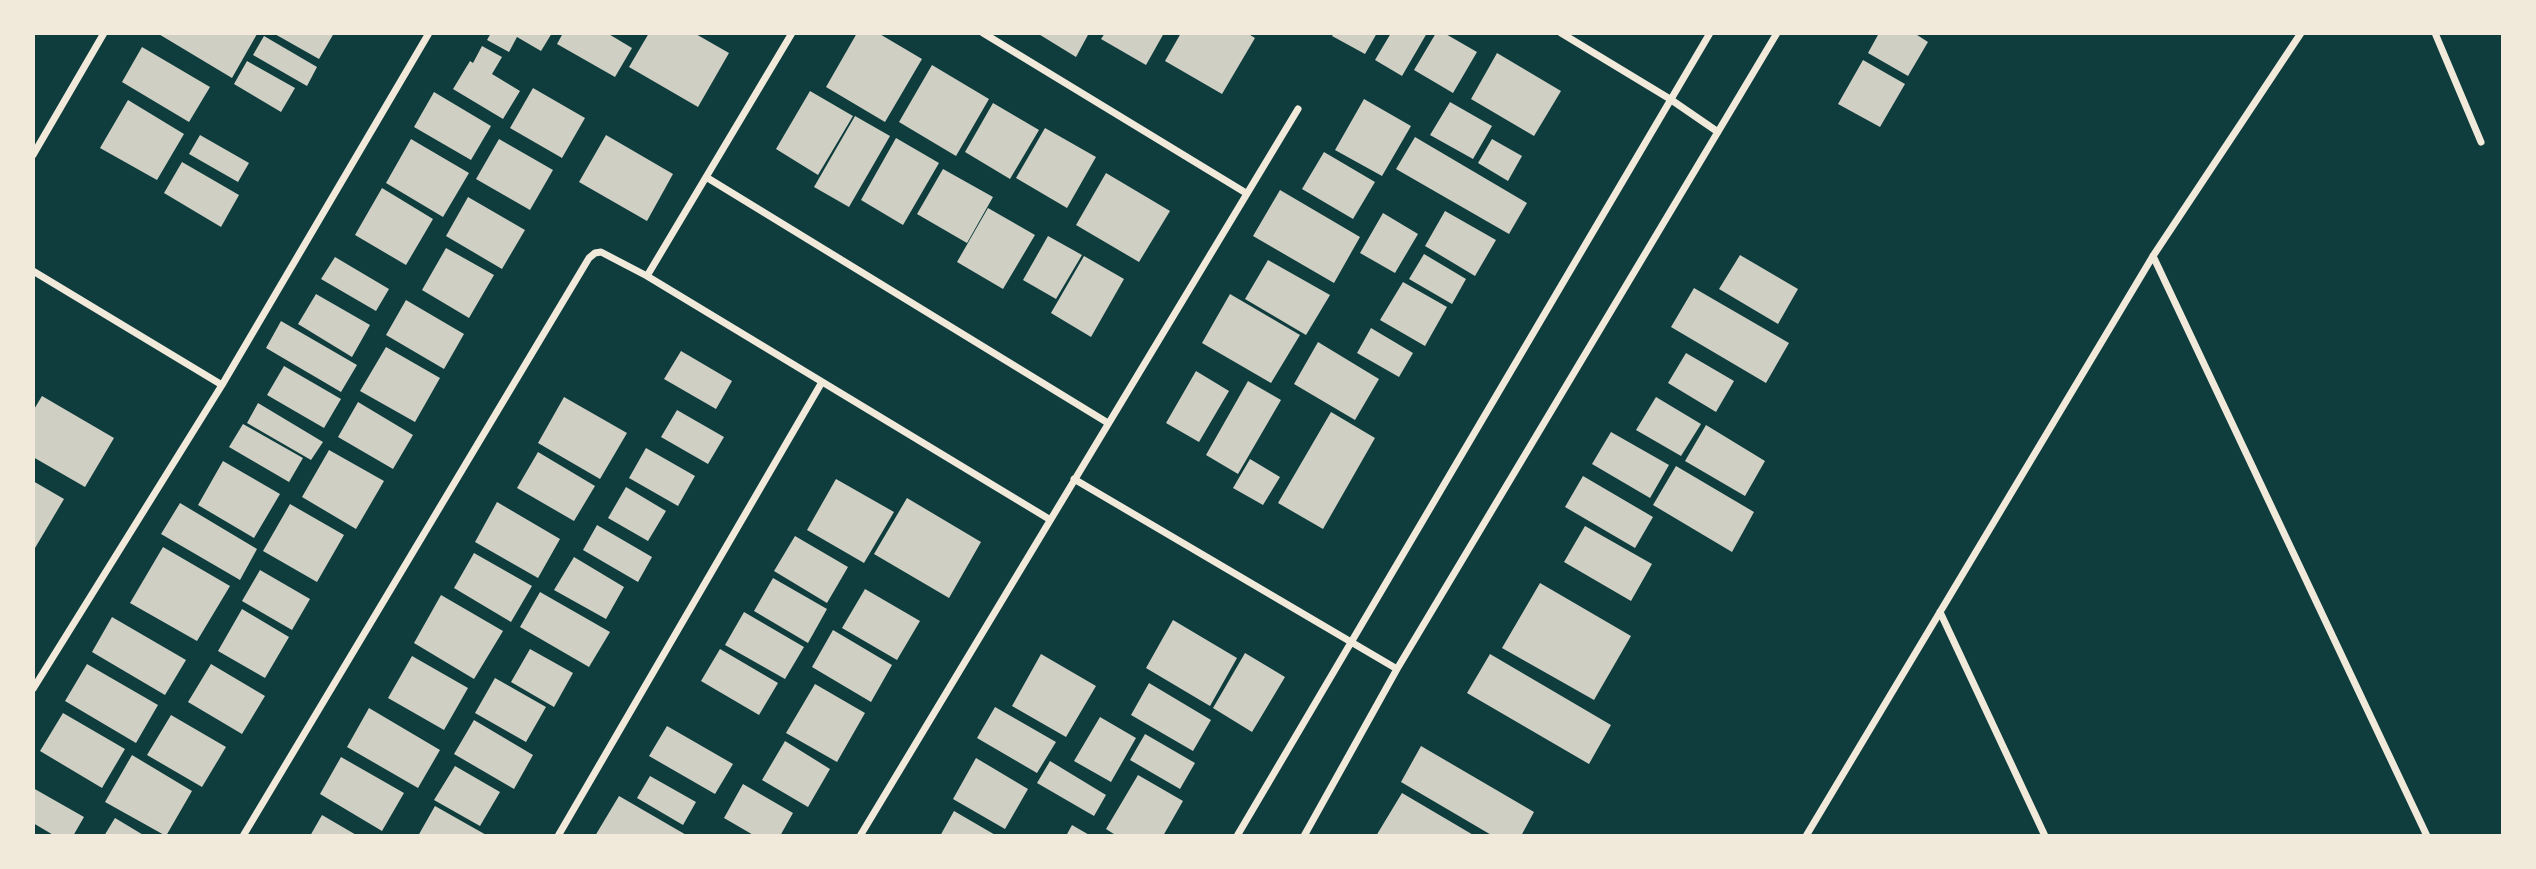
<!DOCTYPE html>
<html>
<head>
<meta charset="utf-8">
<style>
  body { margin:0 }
  #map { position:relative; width:2536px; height:869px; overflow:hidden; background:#0f3d3e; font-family:"DM Sans",sans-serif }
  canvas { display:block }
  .frame { position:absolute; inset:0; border:35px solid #f1e9da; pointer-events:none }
</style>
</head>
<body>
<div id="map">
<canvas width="2536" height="869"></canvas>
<div class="frame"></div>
</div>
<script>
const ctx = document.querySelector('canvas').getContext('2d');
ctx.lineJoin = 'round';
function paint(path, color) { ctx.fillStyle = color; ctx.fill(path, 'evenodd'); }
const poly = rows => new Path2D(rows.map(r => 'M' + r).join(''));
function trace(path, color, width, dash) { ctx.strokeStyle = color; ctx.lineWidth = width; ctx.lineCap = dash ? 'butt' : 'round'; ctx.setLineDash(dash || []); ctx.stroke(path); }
paint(poly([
  [157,33,256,33,257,34,232,78],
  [273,33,334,33,319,59],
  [491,33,552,33,541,51,517,37,509,52,487,40],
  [563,33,607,33,632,48,615,77,557,44],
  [649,33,694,33,729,53,698,107,629,67],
  [857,33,878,33,922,59,885,122,826,87],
  [1037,33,1089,33,1076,57],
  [1105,33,1164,33,1146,65,1101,39],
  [1181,33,1247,33,1255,38,1222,94,1165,61],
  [1334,33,1377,33,1365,54,1332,36],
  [1391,33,1427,33,1402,76,1375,60],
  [1436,33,1444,33,1477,52,1453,93,1414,70],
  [1879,33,1914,33,1928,42,1908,76,1868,53],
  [264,36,317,67,307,86,253,55],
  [482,46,502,57,492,74,520,91,503,119,453,89,470,61,473,63],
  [142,47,210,87,189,122,122,82],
  [1497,53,1561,91,1534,136,1471,99],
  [1863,60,1905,84,1880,127,1838,104],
  [247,61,295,88,281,112,234,84],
  [932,65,989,99,956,156,899,122],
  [533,88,585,118,562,158,510,128],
  [810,91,853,116,818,175,776,149],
  [434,92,491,126,471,160,414,127],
  [1364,99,1411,126,1382,176,1335,150],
  [128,100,184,134,157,180,100,148],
  [1450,102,1492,126,1473,159,1430,135],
  [993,103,1039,130,1010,179,965,152],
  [855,116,890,136,849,207,814,187],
  [1045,128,1096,157,1067,208,1016,178],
  [200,135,249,163,238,182,189,154],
  [606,135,673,174,647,221,579,182],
  [1415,137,1527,203,1509,234,1396,169],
  [896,138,939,163,903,225,861,200],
  [411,139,469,173,443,217,386,183],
  [499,139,553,170,530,210,476,179],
  [1492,139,1522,156,1508,181,1478,163],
  [1324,152,1375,182,1353,219,1302,189],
  [182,162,239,195,221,227,164,193],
  [943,169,993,197,967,243,917,214],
  [1106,173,1170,211,1139,262,1076,225],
  [382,188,433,219,406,265,355,235],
  [1280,190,1360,237,1334,283,1253,236],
  [468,197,525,230,502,269,446,236],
  [988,208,1035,235,1003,289,957,262],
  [1445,211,1496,240,1475,276,1425,246],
  [1383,213,1418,234,1395,273,1360,253],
  [1048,236,1082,255,1056,299,1023,280],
  [446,248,494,275,469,318,422,290],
  [1424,254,1466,279,1452,304,1409,279],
  [1740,255,1798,289,1778,324,1719,289],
  [1084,256,1124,279,1091,337,1051,313],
  [335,257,389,289,376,311,321,279],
  [1268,260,1330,295,1306,335,1245,299],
  [1403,282,1447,307,1425,346,1380,320],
  [1694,288,1789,343,1766,383,1671,327],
  [316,294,370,325,352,357,298,324],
  [1230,294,1300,335,1271,383,1202,343],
  [406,300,464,334,444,369,386,335],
  [281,321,357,365,341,392,266,348],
  [1371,328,1413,353,1399,377,1357,353],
  [1318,342,1379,379,1355,420,1294,384],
  [386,347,440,378,415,422,360,391],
  [681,351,732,381,716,409,664,379],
  [1686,353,1734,381,1716,412,1668,383],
  [284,366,341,399,324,428,267,395],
  [1196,371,1229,391,1199,442,1166,423],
  [1248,381,1281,400,1238,474,1206,455],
  [42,396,114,438,85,487,33,457,33,411],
  [564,397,627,433,600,479,538,443],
  [1656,397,1701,424,1681,456,1636,430],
  [358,402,413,435,393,469,338,437],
  [258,403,323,442,311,460,247,423],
  [677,410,724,437,708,464,661,437],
  [1331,412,1375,438,1323,529,1278,503],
  [243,424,303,458,289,482,229,447],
  [1706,425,1765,461,1745,496,1685,461],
  [1611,432,1669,465,1650,498,1592,464],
  [646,448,695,476,678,506,629,478],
  [329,450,384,481,356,529,302,497],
  [538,452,595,486,574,521,517,488],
  [1250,459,1280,477,1263,505,1233,488],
  [223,461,280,494,254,538,198,505],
  [1676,466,1754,512,1732,552,1653,505],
  [1583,476,1653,517,1635,548,1565,507],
  [836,479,894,512,864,563,807,530],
  [33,481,64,499,35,548,33,547],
  [626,487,666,511,648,541,608,518],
  [907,498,981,542,949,598,874,554],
  [497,502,560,539,538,578,475,542],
  [180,503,257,549,240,580,161,534],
  [290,504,344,535,317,582,263,551],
  [597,525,652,557,638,582,583,550],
  [1585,526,1652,564,1631,601,1564,562],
  [795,536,848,567,827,603,774,571],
  [163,547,230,586,197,641,130,603],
  [474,553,532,586,511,622,454,588],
  [574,557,624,587,606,619,554,590],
  [260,570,310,599,292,630,242,601],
  [773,578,827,609,808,643,754,611],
  [1540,583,1631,636,1594,700,1502,648],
  [865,589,920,621,897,660,842,628],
  [540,592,610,632,589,667,520,627],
  [441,595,503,631,474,679,414,643],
  [242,609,289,637,265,678,218,651],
  [744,612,804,647,785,679,725,645],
  [112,617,186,660,165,695,92,652],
  [1173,620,1237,658,1210,706,1146,668],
  [833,630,892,665,871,702,812,667],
  [530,649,573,673,554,707,511,682],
  [720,649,778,683,759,715,701,681],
  [1245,653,1285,677,1252,732,1213,708],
  [1041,654,1096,686,1066,737,1012,706],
  [1490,654,1611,725,1589,764,1467,693],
  [412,656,468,688,444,730,388,698],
  [87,664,158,705,136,743,65,701],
  [211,664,265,696,242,734,188,702],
  [495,678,546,707,526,742,475,713],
  [1149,683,1211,720,1193,751,1131,715],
  [815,684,865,713,837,762,786,733],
  [995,707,1056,742,1037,773,977,738],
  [369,708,440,750,418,788,347,747],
  [63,713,125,749,102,788,40,751],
  [171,715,226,747,202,787,147,755],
  [1100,717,1136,738,1111,782,1074,761],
  [474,720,533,755,514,789,454,754],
  [667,726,733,764,715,794,649,756],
  [1145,734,1195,763,1180,789,1130,760],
  [785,741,830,769,808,807,762,780],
  [1421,746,1534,812,1521,836,1493,836,1401,782],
  [132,755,192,791,166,836,105,802],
  [341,757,404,793,382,831,320,794],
  [976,758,1028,789,1005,829,953,799],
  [1050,761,1106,795,1094,816,1037,783],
  [455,766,500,792,480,826,434,800],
  [1138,775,1183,801,1163,836,1117,836,1106,829],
  [650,776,696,802,683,825,637,798],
  [743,784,793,813,780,836,755,836,724,818],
  [33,788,84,817,73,836,55,836,33,823],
  [1402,793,1475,836,1376,836],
  [619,796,688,836,595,836],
  [435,806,488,836,418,836],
  [954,811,997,836,940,836],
  [322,815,358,836,310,836],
  [115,818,145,836,104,836],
  [1072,825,1091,836,1066,836]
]), '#cfcfc3');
trace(poly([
  [983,33,1246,193],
  [1561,33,1670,99,1718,132],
  [2435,33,2481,142],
  [33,155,104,33],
  [706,177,1108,423],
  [2153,256,2427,836],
  [33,271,222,385],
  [647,276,792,33],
  [1074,479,1397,669],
  [1940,612,2045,836],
  [33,689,222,385,429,33],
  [243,836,589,258,595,253,601,252,647,276,1049,519],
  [558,836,822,382],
  [860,836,1298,109],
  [1237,836,1710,33],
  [1304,836,1397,669,1777,33],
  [1806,836,2153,256,2301,33]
]), '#f1e9da', 7);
</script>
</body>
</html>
